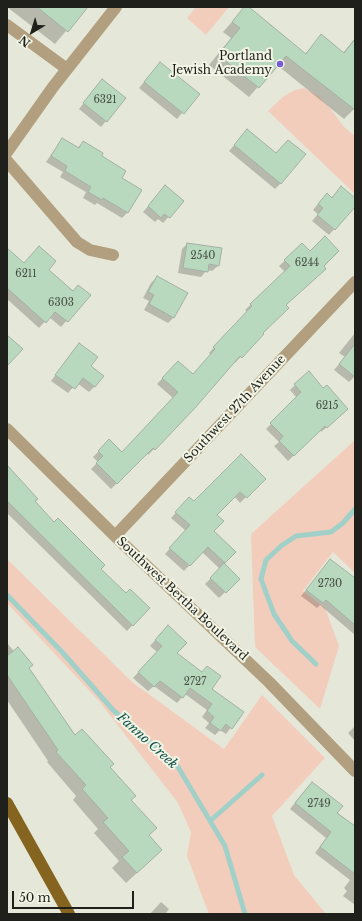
<!DOCTYPE html>
<html>
<head>
<meta charset="utf-8">
<style>
  body { margin:0 }
  #map { position:relative; width:362px; height:921px; overflow:hidden; background:#e5e8d8; font-family:"Libre Baskerville",serif }
  canvas { display:block }
  .frame { position:absolute; inset:0; border:8px solid #1f201b; pointer-events:none }
  .north { position:absolute; left:12px; top:12px; width:40px; height:40px; -webkit-text-stroke:3px #f2f5e5; paint-order:stroke; rotate:218deg; font-size:11px; font-weight:700; line-height:16px; text-align:center; color:#1f201b }
  .north::after { content:''; display:block; margin:auto; width:14px; height:18px; background:#1f201b; clip-path:polygon(50% 0,100% 100%,50% 72%,0 100%) }
  .scale { position:absolute; left:12px; top:891px; width:122px; height:18px; box-sizing:border-box; border:2px solid #1f201b; border-top:0; padding-left:5px; font-size:12px; line-height:14px; white-space:nowrap; color:#1f201b; -webkit-text-stroke:3px #f2f5e5; paint-order:stroke }
</style>
</head>
<body>
<div id="map">
<canvas width="362" height="921"></canvas>
<div class="frame"></div>
<div class="north">N</div>
<div class="scale">50 m</div>
</div>
<script>
const ctx = document.querySelector('canvas').getContext('2d');
ctx.lineJoin = 'round';
function paint(path, color) { ctx.fillStyle = color; ctx.fill(path, 'evenodd'); }
const poly = rows => new Path2D(rows.map(r => 'M' + r).join(''));
function trace(path, color, width, dash) { ctx.strokeStyle = color; ctx.lineWidth = width; ctx.lineCap = dash ? 'butt' : 'round'; ctx.setLineDash(dash || []); ctx.stroke(path); }
function drawText(font, color, halo, rows, align = 'center') {
  ctx.font = font + ' "Libre Baskerville",serif'; ctx.lineWidth = 4; ctx.setLineDash([]); ctx.textBaseline = 'middle'; ctx.strokeStyle = halo; ctx.fillStyle = color; for (const [text, x, y, turn = 0] of rows) {
    ctx.save(); ctx.translate(x, y); ctx.rotate((+turn || 0) * Math.PI / 180); ctx.textAlign = isNaN(turn) ? turn : align; if (halo) ctx.strokeText(text, 0, 0); ctx.fillText(text, 0, 0); ctx.restore();
  }
}
paint(poly([
  [196,7,229,7,206,35,187,18],
  [304,88,318,96,330,108,344,127,355,136,355,194,268,111,284,96,295,90],
  [355,440,355,573,333,552,303,591,325,608,339,646,320,709,255,647,251,534],
  [7,559,132,682,224,749,262,695,325,758,272,816,294,875,326,914,209,914,187,856,191,832,178,803,99,701,7,603]
]), '#f3cdbb');
paint(poly([
  [7,7,86,7,55,44],
  [245,7,248,7,305,54,321,36,343,53,355,38,355,108,344,119,277,65,249,97,209,65,231,38,223,32],
  [160,63,198,94,177,119,139,88],
  [97,86,106,121,101,127,79,109],
  [242,136,276,154,281,183,275,189,229,151],
  [62,139,77,148,83,143,100,157,120,178,127,213,122,218,97,203,95,205,83,198,86,192,60,177,63,172,46,162],
  [160,192,183,201,163,223,158,219,155,222,143,212],
  [336,193,355,199,355,205,329,235,312,221,318,214,313,210,321,200,331,198],
  [187,244,218,266,212,271,207,270,201,277,178,273,182,249],
  [302,245,285,305,261,333,262,334,235,363,234,361,220,377,221,378,154,449,148,455,147,453,111,489,91,469,98,462,93,457,109,441,122,453,173,398,157,384,178,362,192,375,211,355,209,353,247,312,245,310,285,272,279,266],
  [7,250,23,264,47,270,73,292,89,295,61,327,49,317,39,328,7,299],
  [157,277,174,317,168,323,144,310,149,301,143,298,151,283],
  [355,333,355,376,349,382,334,370,345,357,339,353],
  [79,344,90,366,95,386,89,392,77,383,68,393,51,381],
  [295,385,342,414,321,432,320,430,288,461,274,446,279,442,266,429,297,398,290,390],
  [7,473,99,569,126,594,149,608,127,631,7,513],
  [264,479,240,503,234,496,216,515,213,531,235,552,223,564,238,579,219,598,205,584,220,569,202,552,184,571,165,554,186,531,171,518,184,504,194,503],
  [330,560,355,587,355,635,320,605,317,608,301,596],
  [162,632,176,653,210,689,242,713,226,734,220,730,215,735,205,728,209,723,202,717,207,710,185,694,177,703,154,686,148,691,133,678,157,652,150,646],
  [7,643,28,668,74,737,109,768,130,800,148,836,151,860,126,883,112,868,119,861,94,833,98,829,73,800,76,796,47,762,48,761,7,700],
  [355,726,355,741,348,733],
  [307,788,355,827,355,905,343,896,347,891,344,888,350,880,315,853,326,838,290,809],
  [161,902,169,909,166,913,167,914,150,914]
]), '#0003');
trace(poly([
  [7,595,63,653,113,710,178,767,225,846,245,914],
  [316,664,292,641,274,614,261,579,266,560,281,546,296,536,331,532,343,523,355,509],
  [210,821,262,775]
]), '#a1d0c9', 5);
const building = poly([
  [37,7,88,7,68,32,37,7],
  [244,7,249,7,306,54,321,34,344,53,355,39,355,110,286,56,259,88,218,55,240,28,232,22,244,7],
  [160,62,200,94,184,114,144,82,160,62],
  [102,79,126,98,107,122,83,103,102,79],
  [247,129,276,153,288,140,306,154,281,184,234,145,247,129],
  [62,138,79,148,83,141,103,153,102,156,126,171,122,178,142,190,128,213,103,198,102,200,88,192,91,187,65,171,67,166,51,156,62,138],
  [165,185,184,201,170,218,164,214,161,218,148,206,165,185],
  [341,186,355,198,355,207,335,230,317,215,323,208,318,204,327,193,332,198,341,186],
  [325,236,339,251,324,266,326,269,286,305,289,308,263,333,264,334,242,358,240,356,195,408,155,450,153,448,117,484,96,463,103,456,98,451,109,439,122,452,178,392,162,378,178,361,193,374,215,349,213,347,252,306,250,304,290,266,284,260,302,243,310,251,325,236],
  [187,243,222,248,219,266,209,264,208,272,183,268,187,243],
  [39,246,56,261,49,270,73,291,78,285,91,295,68,322,55,312,46,323,7,288,7,248,24,263,39,246],
  [157,276,188,293,174,318,149,304,154,295,148,292,157,276],
  [7,335,23,349,7,366,7,335],
  [79,343,98,357,91,366,104,376,95,387,83,378,75,389,55,375,79,343],
  [355,344,355,377,339,364,355,344],
  [309,371,323,388,327,385,348,409,327,428,325,426,294,456,279,441,283,436,270,423,301,392,294,384,309,371],
  [241,454,266,479,247,498,240,492,217,515,224,521,214,531,236,552,225,563,208,547,190,566,169,548,190,525,175,512,189,497,194,501,241,454],
  [7,465,38,499,35,501,54,522,58,518,105,565,101,569,126,593,130,589,150,608,133,626,7,501,7,465],
  [330,559,355,578,355,625,326,600,323,603,306,590,330,559],
  [224,563,240,579,226,593,210,578,224,563],
  [168,625,187,643,177,653,202,672,207,666,221,676,212,689,244,712,232,729,226,724,221,731,210,723,214,717,207,711,212,704,190,688,183,698,160,681,154,687,138,672,162,646,155,640,168,625],
  [18,647,33,665,29,668,75,735,82,729,114,764,110,767,136,796,131,800,157,828,149,835,162,850,137,873,122,857,129,851,103,822,108,818,82,789,86,785,56,752,58,750,7,675,7,656,18,647],
  [312,782,343,806,337,813,355,826,355,874,320,847,331,832,295,803,312,782]
]);
paint(building, '#b9d9bf');
trace(building, '#a2b0a5', 1);
trace(poly([
  [7,25,67,69],
  [7,152,53,87,116,7],
  [7,161,77,242,90,250,113,255],
  [7,429,115,536,269,682,355,771],
  [115,536,355,282]
]), '#b29f7f', 12);
trace(poly([
  [7,803,69,914]
]), '#856420', 12);
for (const [x, y, r, color] of [
  [280,64,4,"#795bd6"]
]) { const dot = new Path2D(); dot.arc(x, y, r, 0, 2 * Math.PI); ctx.fillStyle = color; ctx.fill(dot); trace(dot, '#f2f5e5', 1.5); }
drawText('10px', '#464e44', null, [
  ["6321",105,100],
  ["2540",203,256],
  ["6244",307,263],
  ["6211",26,274],
  ["6303",61,303],
  ["6215",327,406],
  ["2730",330,584],
  ["2727",195,682],
  ["2749",319,804]
]);
drawText('12px', '#1f201b', '#f2f5e5', [
  ["Portland",272,57],
  ["Jewish Academy",272,71]
], 'right');
drawText('12px', '#1f201b', '#f2f5e5', [
  ["Southwest 27th Avenue",235,409,-47],
  ["Southwest Bertha Boulevard",182,599,43]
]);
drawText('italic 13px', '#10524c', '#f2f5e5', [
  ["Fanno Creek",147,741,42]
]);
</script>
</body>
</html>
